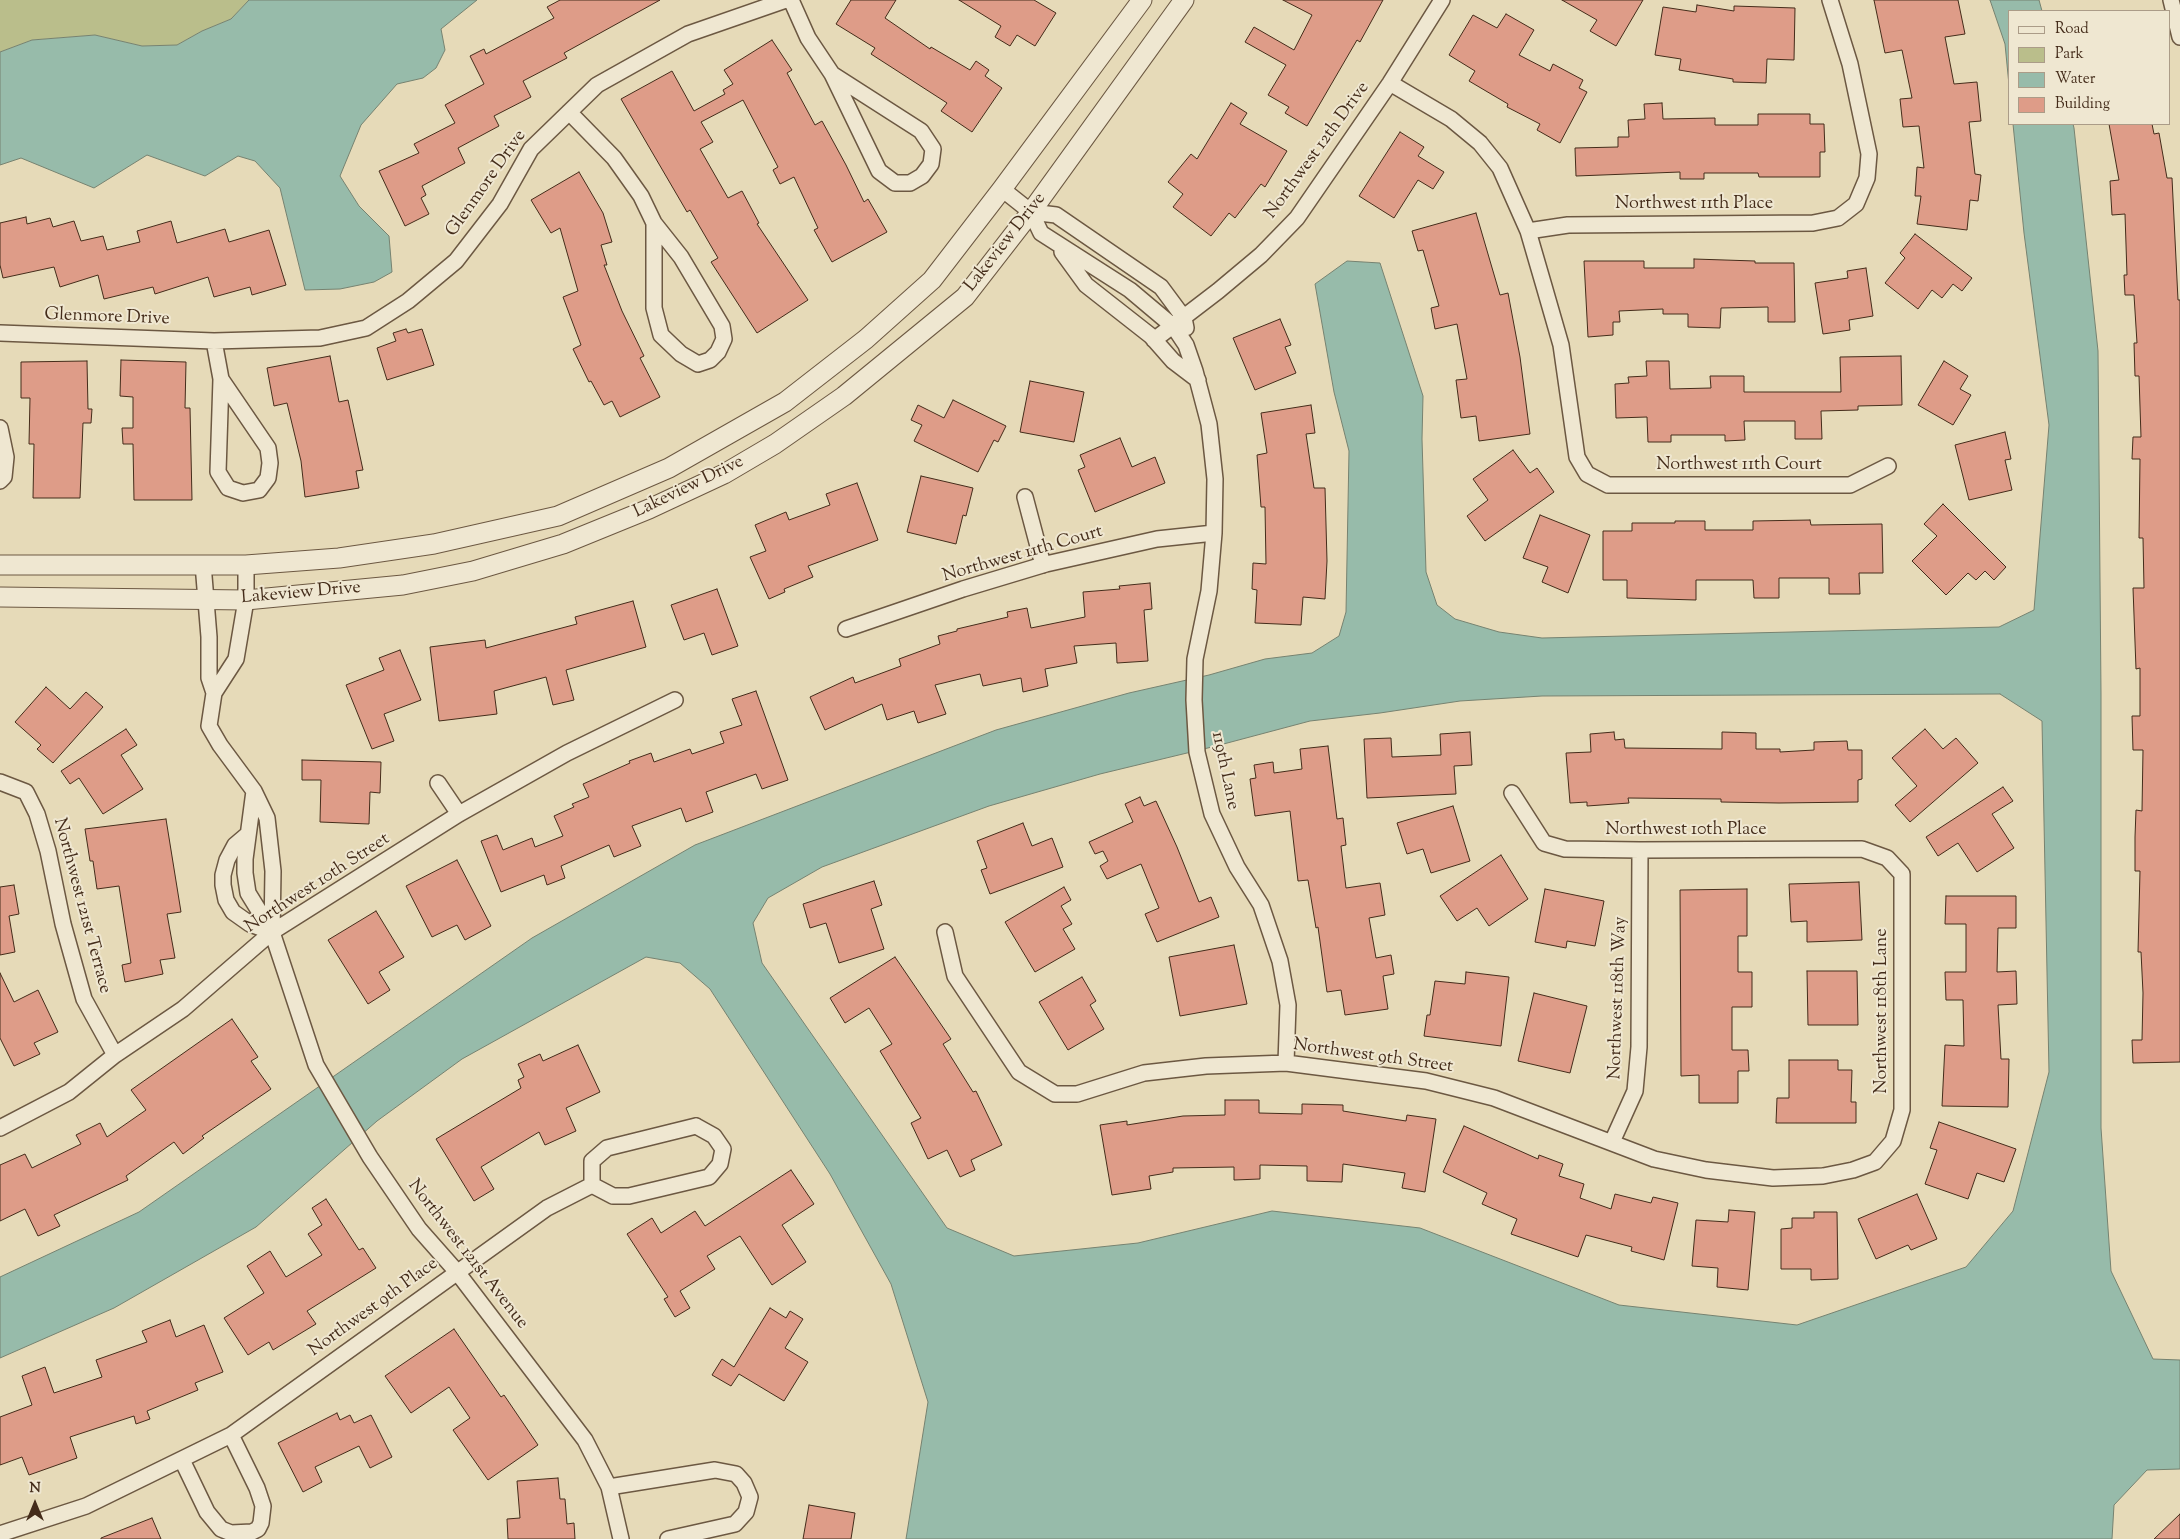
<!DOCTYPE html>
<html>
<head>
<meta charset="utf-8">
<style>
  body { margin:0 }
  #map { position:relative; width:2180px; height:1539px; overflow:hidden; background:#e6dab8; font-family:"Sorts Mill Goudy",serif }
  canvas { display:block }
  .legend { position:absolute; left:2008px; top:10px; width:162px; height:115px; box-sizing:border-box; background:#efe7d1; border:1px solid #ab9c88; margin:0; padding:6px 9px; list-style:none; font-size:15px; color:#442c1a }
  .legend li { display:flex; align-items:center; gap:10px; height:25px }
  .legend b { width:25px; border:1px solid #ab9c88 }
  .north { position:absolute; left:10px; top:1479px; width:50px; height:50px; -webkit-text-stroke:4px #efe7d1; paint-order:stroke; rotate:0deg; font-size:14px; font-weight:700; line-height:20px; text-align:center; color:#442c1a }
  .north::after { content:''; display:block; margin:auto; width:18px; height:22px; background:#442c1a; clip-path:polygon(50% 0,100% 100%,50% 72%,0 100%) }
</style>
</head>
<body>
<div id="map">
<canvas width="2180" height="1539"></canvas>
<ul class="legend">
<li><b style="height:6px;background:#efe7d1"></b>Road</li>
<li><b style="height:14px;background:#babe8b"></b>Park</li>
<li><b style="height:14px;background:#97bbaa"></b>Water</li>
<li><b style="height:14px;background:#de9c88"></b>Building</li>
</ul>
<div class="north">N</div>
</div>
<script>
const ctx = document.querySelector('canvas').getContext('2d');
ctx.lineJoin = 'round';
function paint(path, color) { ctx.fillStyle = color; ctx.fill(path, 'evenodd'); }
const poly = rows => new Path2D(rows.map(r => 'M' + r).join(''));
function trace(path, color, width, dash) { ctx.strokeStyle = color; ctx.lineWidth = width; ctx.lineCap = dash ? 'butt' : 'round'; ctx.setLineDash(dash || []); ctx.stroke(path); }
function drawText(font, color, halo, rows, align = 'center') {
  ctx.font = font + ' "Sorts Mill Goudy",serif'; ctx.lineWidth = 4; ctx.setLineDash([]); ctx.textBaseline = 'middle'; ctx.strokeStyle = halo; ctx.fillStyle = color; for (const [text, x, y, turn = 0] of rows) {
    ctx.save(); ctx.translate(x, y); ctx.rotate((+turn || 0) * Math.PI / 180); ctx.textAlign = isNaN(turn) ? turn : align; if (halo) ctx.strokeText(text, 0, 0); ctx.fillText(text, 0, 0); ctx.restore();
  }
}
paint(poly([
  [0,0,249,0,231,19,202,31,177,45,142,46,95,35,32,40,0,52]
]), '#babe8b');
const water = poly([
  [249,0,477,0,441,29,445,50,436,68,423,78,397,84,361,125,340,176,359,206,389,236,392,272,374,282,340,289,305,290,280,188,255,161,238,156,205,176,147,155,94,188,21,158,0,165,0,52,32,40,95,35,142,46,177,45,202,31,231,19,249,0],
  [1990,0,2039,0,2042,11,2009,11,2009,85,2005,44,1990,0],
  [2013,124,2073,124,2074,128,2098,351,2101,694,2101,1128,2111,1271,2153,1359,2180,1360,2180,1469,2147,1470,2114,1505,2112,1539,906,1539,928,1402,891,1284,830,1174,710,989,680,963,646,957,462,1059,377,1121,256,1227,114,1308,0,1358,0,1277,139,1212,532,938,695,845,996,730,1129,693,1209,675,1265,659,1312,653,1339,636,1346,612,1349,451,1334,392,1315,284,1347,261,1380,263,1423,396,1422,439,1426,572,1437,605,1455,619,1499,632,1542,638,1999,627,2034,610,2049,425,2024,233,2013,124],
  [2000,694,2042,721,2049,1072,2013,1211,1966,1267,1797,1325,1619,1305,1420,1228,1272,1211,1138,1243,1014,1256,947,1228,762,963,753,923,768,898,822,867,989,806,1100,774,1216,746,1310,721,1380,713,1460,701,1542,696,2000,694]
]);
paint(water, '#97bbaa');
trace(water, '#768270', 1);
const building = poly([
  [560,0,660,0,564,53,567,58,523,81,531,97,494,116,499,126,458,148,465,163,422,186,426,195,421,198,429,214,405,226,379,171,419,153,414,144,455,123,445,105,484,84,470,56,484,49,486,54,554,18,547,7,560,0],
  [851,0,896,0,885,18,930,49,931,47,970,70,976,61,989,70,985,76,1002,88,972,132,941,111,947,103,871,54,875,48,836,24,851,0],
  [959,0,1034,0,1056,13,1035,46,1017,35,1010,46,995,37,1001,26,959,0],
  [1283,0,1383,0,1360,42,1357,40,1307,126,1285,113,1289,107,1268,95,1286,65,1245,42,1254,27,1294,50,1312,15,1283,0],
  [1562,0,1643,0,1616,46,1590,31,1597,20,1562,0],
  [1874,0,1958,0,1965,34,1945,37,1954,84,1977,82,1981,121,1969,122,1975,174,1981,175,1978,201,1970,200,1967,230,1917,224,1921,196,1915,196,1917,167,1924,168,1919,126,1903,127,1900,99,1912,98,1902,50,1885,53,1874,0],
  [1697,5,1734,11,1734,6,1795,8,1794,60,1767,59,1766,83,1733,82,1733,79,1679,70,1681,59,1655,55,1663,7,1696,12,1697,5],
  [1506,14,1534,30,1519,55,1550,71,1553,64,1583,80,1579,88,1587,92,1560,143,1537,130,1540,124,1507,107,1508,104,1469,81,1475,71,1449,55,1473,15,1497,28,1506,14],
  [772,40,792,70,787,73,815,125,822,121,846,165,864,202,868,199,887,232,832,262,814,230,818,228,794,177,780,184,773,170,778,167,743,100,701,122,713,142,700,149,728,198,742,191,759,223,757,224,808,300,757,333,711,262,718,258,690,210,687,212,621,99,672,71,694,111,725,94,723,90,733,84,724,70,772,40],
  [1231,103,1247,113,1240,124,1287,151,1265,187,1261,184,1235,218,1229,213,1211,236,1173,207,1183,194,1168,182,1191,154,1197,159,1231,103],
  [1662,103,1663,119,1715,118,1715,125,1758,125,1758,114,1810,114,1810,124,1824,124,1825,152,1820,152,1820,177,1759,177,1758,173,1704,173,1704,179,1680,179,1680,172,1576,176,1575,148,1618,147,1618,137,1629,137,1628,120,1645,119,1644,104,1662,103],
  [2109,124,2152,124,2154,134,2159,133,2167,178,2172,178,2178,300,2180,300,2180,1062,2133,1063,2132,1040,2142,1040,2143,993,2141,952,2138,952,2140,871,2135,871,2135,837,2136,810,2142,811,2143,750,2133,750,2132,716,2140,716,2140,668,2136,669,2133,588,2144,588,2143,538,2139,538,2140,459,2132,459,2133,437,2141,437,2139,376,2135,376,2134,343,2137,343,2134,295,2125,295,2124,275,2127,275,2125,214,2112,215,2110,181,2119,180,2109,124],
  [1400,132,1424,147,1418,156,1444,172,1433,189,1418,180,1394,218,1359,196,1400,132],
  [579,172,603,213,612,242,601,245,607,265,604,265,622,311,644,356,640,358,660,397,620,417,612,401,604,405,591,381,589,382,573,349,581,345,563,297,578,291,560,228,551,233,531,200,579,172],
  [1476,213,1500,295,1508,293,1520,357,1530,434,1479,441,1476,416,1461,418,1456,380,1467,379,1457,324,1435,329,1431,308,1439,306,1423,250,1418,251,1412,231,1476,213],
  [26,217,27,224,50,218,53,227,74,221,81,241,103,236,107,250,140,242,137,231,171,221,177,243,225,229,229,242,269,230,286,285,252,295,250,287,214,297,208,277,155,294,153,287,104,299,98,275,60,287,54,267,3,278,0,265,0,223,26,217],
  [1915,234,1972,278,1962,291,1953,284,1942,298,1932,290,1918,309,1885,283,1905,258,1900,253,1915,234],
  [1694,259,1755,261,1755,263,1794,263,1795,322,1768,322,1768,307,1721,308,1720,328,1688,327,1688,314,1663,314,1663,309,1619,311,1620,322,1613,322,1613,335,1588,337,1584,261,1644,261,1644,268,1694,268,1694,259],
  [1866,268,1873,316,1849,320,1850,330,1823,334,1815,283,1848,278,1847,271,1866,268],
  [1280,319,1291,345,1285,347,1296,373,1255,390,1233,338,1280,319],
  [406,329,408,333,422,329,434,365,387,380,377,348,396,341,393,333,406,329],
  [330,356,339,402,348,400,363,470,356,471,359,488,305,497,301,461,287,403,274,406,267,368,330,356],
  [1901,356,1902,405,1858,406,1858,410,1821,411,1822,439,1795,439,1795,421,1744,421,1745,440,1725,441,1725,435,1671,435,1671,442,1648,442,1647,417,1616,418,1615,384,1629,383,1628,377,1647,376,1646,361,1669,361,1670,389,1711,388,1710,376,1744,376,1744,392,1841,392,1840,357,1901,356],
  [121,360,186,362,185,408,190,408,192,500,134,500,133,444,123,444,122,428,133,428,133,397,120,396,121,360],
  [87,361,88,409,92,409,91,423,83,423,80,498,33,498,34,444,29,444,30,398,21,398,21,362,87,361],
  [1944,361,1968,376,1960,389,1971,395,1953,425,1918,405,1944,361],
  [1030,381,1084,392,1074,442,1020,432,1030,381],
  [953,400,1006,426,998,442,994,440,978,472,914,441,922,425,911,420,918,405,944,418,953,400],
  [1311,405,1315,433,1306,434,1314,488,1325,488,1327,561,1325,599,1303,597,1301,625,1255,623,1257,590,1252,589,1253,563,1266,564,1265,507,1261,507,1257,455,1267,453,1261,413,1311,405],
  [2005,432,2011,459,2005,460,2012,490,1969,500,1955,445,2005,432],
  [1120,438,1132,467,1155,457,1165,483,1095,512,1078,470,1085,467,1080,455,1120,438],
  [1513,450,1530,473,1537,468,1554,492,1485,541,1467,516,1488,500,1473,479,1513,450],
  [921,476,973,488,966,516,963,515,956,544,907,532,921,476],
  [857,483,878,540,808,566,813,577,784,589,785,592,769,599,750,557,766,551,755,525,786,512,789,520,830,505,826,494,857,483],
  [1943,504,2006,567,1994,580,1985,571,1976,580,1968,573,1946,595,1912,561,1937,536,1924,524,1943,504],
  [1540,515,1590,535,1568,593,1542,582,1548,567,1523,558,1540,515],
  [1810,520,1811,525,1882,524,1883,573,1859,573,1860,594,1829,594,1829,578,1779,578,1779,598,1754,598,1753,580,1696,580,1696,600,1627,598,1627,580,1603,580,1603,531,1632,531,1632,523,1675,523,1675,521,1705,521,1705,530,1753,530,1753,521,1810,520],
  [1150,583,1152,609,1144,610,1148,661,1117,663,1116,643,1074,646,1077,663,1045,669,1048,686,1023,692,1021,678,983,686,980,674,935,685,946,714,918,723,914,711,887,720,882,704,825,730,810,697,853,677,855,683,901,666,899,659,940,644,938,636,957,631,957,629,1008,617,1007,612,1027,608,1031,628,1085,617,1083,592,1120,589,1119,586,1150,583],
  [717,589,738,646,712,655,704,633,684,640,671,605,717,589],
  [633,601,646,647,566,670,574,700,553,705,546,677,494,691,497,714,439,721,430,647,485,640,486,648,577,624,575,617,633,601],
  [400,650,421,700,384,714,394,741,372,749,346,685,384,670,379,658,400,650],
  [46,687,70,709,86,692,103,707,53,763,37,749,41,745,15,722,46,687],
  [756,691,788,780,762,789,756,774,706,792,713,812,686,822,681,808,632,826,641,846,614,857,609,845,561,866,565,878,547,885,544,875,501,892,481,841,497,835,503,850,532,838,535,847,563,836,554,816,574,807,572,804,589,797,583,784,630,763,629,761,651,753,654,762,690,749,692,754,724,743,720,732,742,725,732,699,756,691],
  [126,729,137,745,121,755,143,789,103,814,79,778,70,784,61,771,126,729],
  [1925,729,1943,749,1956,738,1978,763,1910,822,1895,805,1917,786,1892,758,1925,729],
  [1470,732,1472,765,1454,766,1456,794,1367,798,1364,739,1391,738,1392,757,1441,755,1440,734,1470,732],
  [1614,732,1615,740,1624,739,1625,748,1722,749,1722,732,1756,733,1756,749,1780,749,1780,752,1814,750,1814,742,1847,741,1848,750,1862,750,1862,779,1858,780,1858,802,1779,803,1721,802,1721,799,1628,798,1629,803,1587,806,1587,802,1570,803,1566,753,1591,752,1590,734,1614,732],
  [1328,746,1337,819,1343,818,1346,845,1341,846,1346,888,1380,883,1385,915,1369,918,1376,958,1391,955,1394,974,1383,976,1388,1009,1345,1015,1341,990,1327,992,1318,927,1316,928,1308,880,1298,881,1290,811,1255,816,1250,779,1256,778,1254,765,1273,762,1274,773,1302,769,1300,749,1328,746],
  [302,760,381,762,380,793,370,792,369,824,320,822,321,780,302,780,302,760],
  [2003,787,2013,801,1992,814,2014,848,1977,872,1958,843,1938,856,1926,837,2003,787],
  [1140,797,1144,806,1156,801,1177,847,1199,902,1211,897,1219,917,1157,942,1145,914,1159,908,1141,864,1107,879,1100,866,1108,861,1103,851,1095,854,1089,842,1133,822,1125,804,1140,797],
  [1453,806,1470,861,1431,873,1423,849,1407,854,1397,823,1453,806],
  [166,819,181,912,167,914,175,958,160,960,163,974,125,982,122,965,131,963,119,886,97,889,93,861,90,861,85,829,166,819],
  [1023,823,1032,846,1052,838,1063,867,990,894,981,870,987,868,977,841,1023,823],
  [1501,855,1528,899,1489,926,1477,908,1457,921,1440,896,1501,855],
  [457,860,491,926,465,940,457,925,432,937,406,886,457,860],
  [874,881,882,905,871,909,884,949,839,963,826,923,810,928,803,904,874,881],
  [1859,882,1862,940,1807,942,1807,921,1791,922,1789,884,1859,882],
  [14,885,19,914,9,916,15,952,0,955,0,887,14,885],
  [1064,887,1071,900,1061,906,1072,924,1063,929,1075,949,1035,972,1005,922,1064,887],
  [1545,889,1604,901,1595,946,1567,941,1566,948,1535,942,1545,889],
  [1747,889,1747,936,1738,936,1738,972,1752,972,1752,1007,1732,1007,1732,1050,1748,1050,1749,1071,1738,1071,1738,1103,1699,1103,1699,1075,1681,1076,1680,890,1747,889],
  [1946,896,2016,896,2016,928,1998,928,1997,972,2016,971,2017,1004,1998,1005,2001,1059,2009,1059,2008,1107,1942,1106,1945,1045,1964,1046,1963,1000,1946,1000,1945,972,1966,972,1966,924,1945,924,1946,896],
  [376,911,404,957,379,972,390,990,368,1004,328,940,376,911],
  [1234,945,1247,1004,1180,1016,1169,957,1234,945],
  [895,957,951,1039,943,1044,973,1092,976,1091,1002,1145,971,1160,975,1170,960,1177,947,1150,928,1159,911,1123,921,1118,880,1051,892,1044,869,1008,845,1023,830,998,895,957],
  [1807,971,1857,971,1858,1025,1808,1025,1807,971],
  [1466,972,1509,977,1501,1046,1424,1036,1427,1015,1430,1015,1435,981,1465,984,1466,972],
  [0,973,14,1002,38,990,58,1032,34,1043,40,1054,14,1066,0,1038,0,973],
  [1082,977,1096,1001,1090,1005,1104,1029,1068,1050,1039,1002,1082,977],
  [1534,993,1587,1006,1570,1073,1518,1061,1534,993],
  [232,1019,258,1057,251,1061,271,1089,202,1136,204,1138,183,1154,174,1142,126,1176,128,1180,54,1215,60,1226,38,1236,25,1209,0,1221,0,1165,25,1154,32,1168,81,1144,76,1135,100,1123,107,1137,146,1110,131,1090,232,1019],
  [578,1045,600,1092,566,1108,576,1131,545,1145,539,1132,481,1167,494,1189,474,1201,436,1139,521,1088,518,1080,524,1077,518,1064,540,1054,543,1061,578,1045],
  [1789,1060,1838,1060,1838,1070,1852,1070,1851,1102,1856,1102,1856,1123,1776,1123,1777,1098,1789,1098,1789,1060],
  [1225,1100,1259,1100,1259,1113,1302,1114,1302,1104,1343,1105,1343,1111,1406,1121,1407,1115,1436,1119,1425,1192,1402,1188,1405,1173,1343,1164,1342,1182,1307,1181,1307,1166,1260,1165,1260,1179,1234,1180,1234,1167,1173,1168,1173,1172,1149,1176,1151,1189,1112,1195,1100,1125,1127,1121,1127,1125,1183,1116,1225,1115,1225,1100],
  [1939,1122,2016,1149,2004,1182,1977,1173,1968,1199,1925,1184,1937,1150,1930,1148,1939,1122],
  [1464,1126,1538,1159,1539,1155,1563,1164,1559,1176,1584,1184,1580,1198,1611,1209,1615,1194,1651,1203,1653,1197,1678,1203,1664,1260,1631,1251,1632,1247,1586,1235,1578,1257,1511,1234,1517,1219,1482,1204,1487,1193,1443,1172,1464,1126],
  [791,1170,814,1204,782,1225,806,1262,772,1285,740,1236,707,1256,715,1269,680,1291,690,1308,675,1317,664,1299,668,1297,627,1234,652,1218,661,1233,695,1211,705,1226,791,1170],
  [1917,1194,1937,1239,1911,1250,1908,1245,1876,1259,1858,1219,1917,1194],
  [326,1199,359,1250,363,1248,376,1268,307,1311,316,1324,273,1350,269,1342,248,1355,224,1318,264,1293,247,1266,270,1251,286,1277,322,1255,308,1234,322,1225,312,1208,326,1199],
  [1729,1210,1755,1212,1748,1290,1717,1287,1718,1268,1692,1266,1696,1220,1728,1222,1729,1210],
  [1814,1212,1837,1212,1838,1279,1811,1280,1811,1269,1781,1269,1781,1229,1792,1228,1792,1218,1814,1218,1814,1212],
  [770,1308,786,1318,790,1311,803,1319,785,1348,808,1362,784,1401,739,1374,731,1386,712,1375,722,1359,734,1367,770,1308],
  [170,1320,176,1337,204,1325,223,1372,195,1383,198,1390,147,1411,150,1419,136,1424,134,1416,70,1437,77,1458,29,1475,22,1457,0,1465,0,1417,32,1405,22,1376,45,1367,54,1393,102,1377,96,1360,147,1342,142,1331,170,1320],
  [454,1329,501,1397,504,1395,538,1445,488,1480,453,1430,470,1418,449,1387,411,1413,385,1376,454,1329],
  [337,1413,340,1420,350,1415,354,1423,371,1415,392,1457,370,1468,359,1446,315,1467,322,1482,303,1492,278,1443,337,1413],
  [558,1478,560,1499,565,1499,567,1524,574,1523,575,1539,508,1539,507,1519,520,1518,517,1481,558,1478],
  [809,1505,855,1513,851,1539,803,1539,809,1505],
  [2180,1514,2180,1539,2154,1539,2180,1514],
  [152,1518,161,1539,101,1539,101,1538,152,1518]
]);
paint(building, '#de9c88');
trace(building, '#442c1a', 1);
const minor = poly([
  [791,0,808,38,832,74,879,171,895,183,910,183,922,176,931,164,933,149,921,131,832,74],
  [2171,0,2180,37],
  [1390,83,1451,119,1480,143,1500,168,1528,231,1544,286,1561,345,1577,457,1587,474,1608,485,1850,485,1888,466],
  [569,112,614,158,641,196,654,223,681,257,722,326,724,339,718,352,710,360,698,364,681,354,661,335,654,308,654,223],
  [1002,189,1031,212,1041,233,1130,290,1174,327,1186,345,1195,371,1209,424,1215,479,1214,533,1209,591,1195,659,1194,700,1197,752,1212,814,1237,867,1261,905,1280,961,1288,1005,1286,1063],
  [1031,212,1056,215,1161,287,1184,318,1186,328],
  [1528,231,1568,225,1813,223,1838,218,1856,204,1867,178,1869,154,1850,64,1830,0],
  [1062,252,1086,285,1151,336,1173,361,1198,380],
  [0,333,214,341,320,338,366,328,408,301,456,261,500,204,531,149,597,85,688,34,786,0],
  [1154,340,1218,291,1261,255,1297,218,1390,83,1442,0],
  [214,341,221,379,268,448,270,463,268,478,259,490,243,493,228,488,218,472,221,379],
  [0,428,6,457,4,477,0,481],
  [1025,497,1043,565],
  [203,564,209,637,209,678,214,693],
  [246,565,246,600,236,659,214,693,209,726,220,745,254,791,267,818,273,871,272,932],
  [846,629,963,589,1046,564,1157,539,1214,533],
  [0,782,26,792,37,814,48,851,63,924,84,999,115,1055],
  [438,783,459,814],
  [254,791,245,859,245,873,248,893,272,932,316,1065,370,1157,419,1229,457,1272,585,1440,609,1487,621,1539],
  [248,834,235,845,227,860,223,875,223,885,226,900,233,912,250,924,272,932],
  [945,932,955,976,1019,1072,1055,1094,1077,1094,1144,1073,1206,1066,1286,1063,1426,1081,1494,1098,1654,1159,1706,1170,1773,1178,1823,1176,1853,1170,1875,1162,1893,1141,1902,1110,1902,874,1887,858,1862,849,1640,850,1565,849,1544,843,1512,793],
  [696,1126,714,1136,723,1149,720,1164,709,1177,629,1196,613,1196,592,1185,592,1161,607,1148,696,1126],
  [0,1128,69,1092,115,1055,183,1009,272,932,459,814,567,753,675,700],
  [1612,1142,1635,1091,1639,1047,1640,850],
  [182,1460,207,1512,221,1529,231,1533,252,1532,258,1529,261,1523,263,1506,257,1488,231,1435],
  [609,1487,715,1470,736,1474,744,1483,750,1497,746,1512,735,1524,668,1539],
  [0,1534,86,1506,231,1435,547,1208,592,1185]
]);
const tertiary = poly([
  [0,565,246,565,339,558,434,544,558,516,669,468,785,402,866,339,932,280,1002,189,1142,0],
  [0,597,246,600,403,585,473,571,563,544,649,509,724,474,775,444,844,396,965,297,1031,212,1184,0]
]);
trace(minor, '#6c5842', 18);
trace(tertiary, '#6c5842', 21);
trace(minor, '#efe7d1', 15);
trace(tertiary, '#efe7d1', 19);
drawText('18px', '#442c1a', '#efe7d1', [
  ["Northwest 12th Drive",1318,151,-54],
  ["Glenmore Drive",487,184,-55],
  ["Northwest 11th Place",1694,205],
  ["Lakeview Drive",1006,243,-52],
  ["Glenmore Drive",107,318,2],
  ["Northwest 11th Court",1739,466],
  ["Lakeview Drive",689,488,-26],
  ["Northwest 11th Court",1023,555,-16],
  ["Lakeview Drive",301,594,-5],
  ["119th Lane",1224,771,78],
  ["Northwest 10th Place",1686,831],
  ["Northwest 10th Street",318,884,-33],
  ["Northwest 121st Terrace",81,906,75],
  ["Northwest 118th Way",1619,998,-88],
  ["Northwest 118th Lane",1883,1011,-90],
  ["Northwest 9th Street",1373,1057,8],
  ["Northwest 121st Avenue",467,1255,52],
  ["Northwest 9th Place",374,1308,-36]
]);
</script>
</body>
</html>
